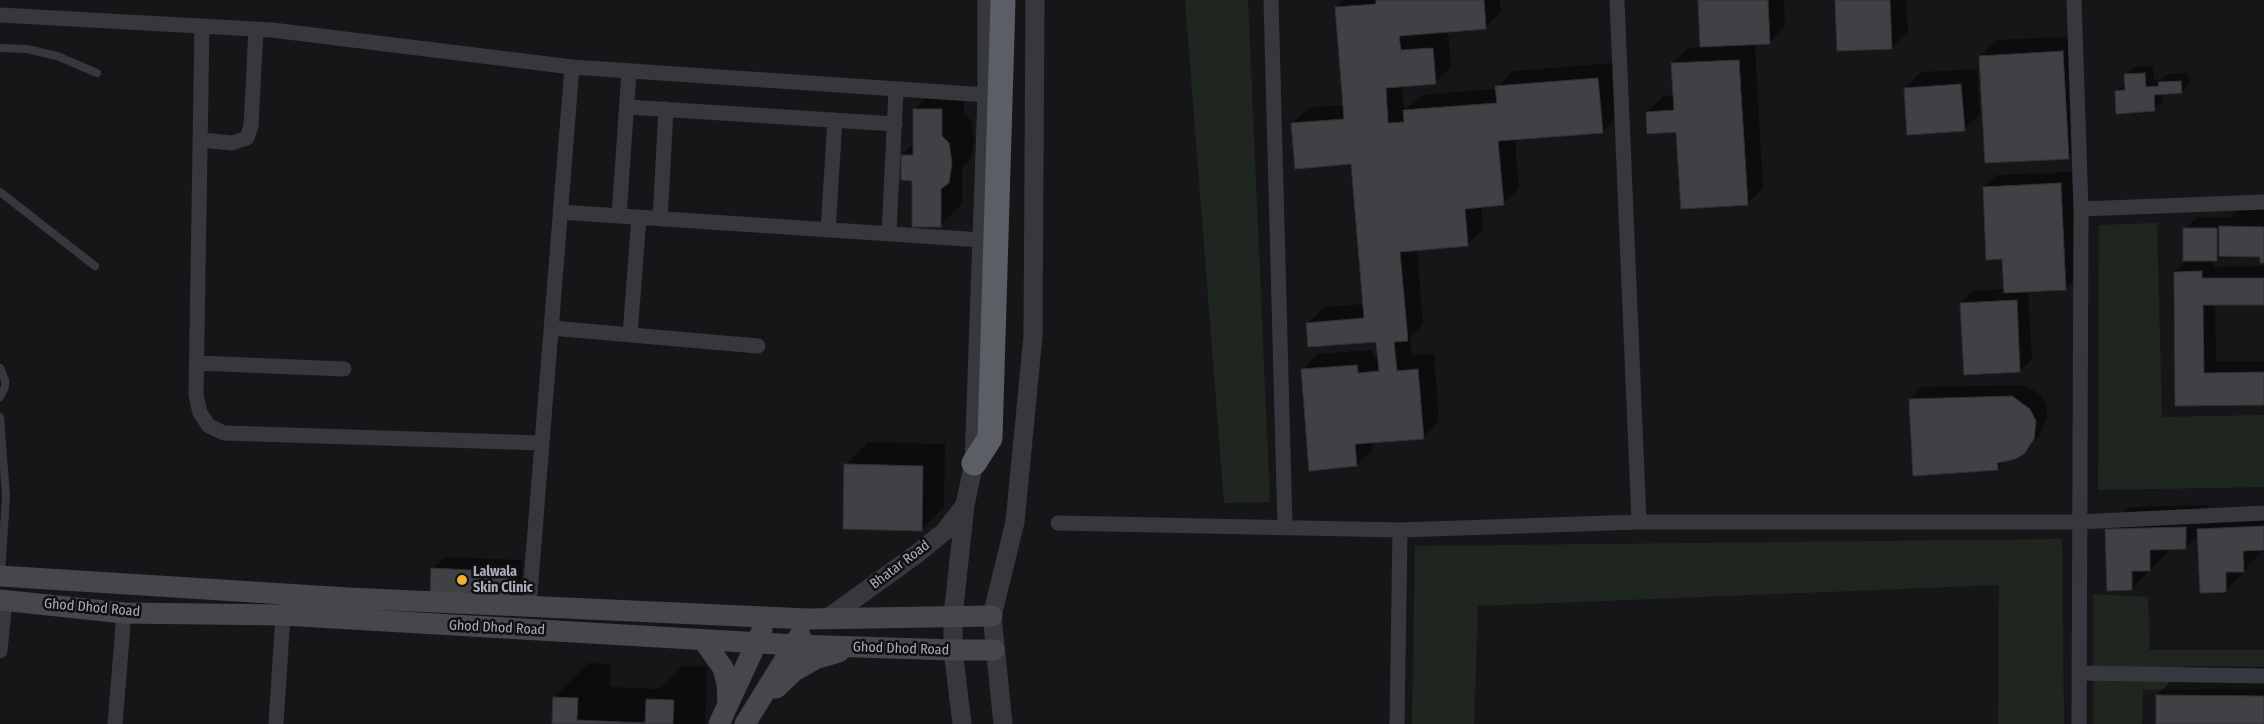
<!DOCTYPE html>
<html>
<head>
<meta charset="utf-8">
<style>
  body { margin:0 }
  canvas { display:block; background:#161618 }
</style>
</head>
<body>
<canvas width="2264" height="724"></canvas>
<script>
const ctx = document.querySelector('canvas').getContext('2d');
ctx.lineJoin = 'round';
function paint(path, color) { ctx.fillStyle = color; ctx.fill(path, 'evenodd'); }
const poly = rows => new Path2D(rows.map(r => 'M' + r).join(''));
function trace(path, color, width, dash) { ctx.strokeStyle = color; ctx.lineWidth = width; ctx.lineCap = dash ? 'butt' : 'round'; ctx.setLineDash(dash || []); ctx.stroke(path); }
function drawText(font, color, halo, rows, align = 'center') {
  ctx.font = font + ' "Fira Sans Condensed",sans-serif'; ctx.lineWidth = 5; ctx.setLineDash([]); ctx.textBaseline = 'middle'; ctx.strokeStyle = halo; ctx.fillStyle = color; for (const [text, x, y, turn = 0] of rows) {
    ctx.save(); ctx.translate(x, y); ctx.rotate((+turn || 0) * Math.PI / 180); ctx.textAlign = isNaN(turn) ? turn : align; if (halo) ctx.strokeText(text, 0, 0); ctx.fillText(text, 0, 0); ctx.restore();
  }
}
paint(poly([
  [1185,0,1248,0,1270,502,1224,503],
  [2157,223,2162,417,2264,415,2264,487,2098,490,2099,225],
  [2062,539,2064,724,1998,724,1999,585,1478,606,1474,724,1412,724,1415,546],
  [2093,594,2148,597,2150,650,2264,650,2264,689,2143,690,2142,724,2093,724]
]), '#1e261f');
paint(poly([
  [1344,0,1500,0,1501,12,1485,28,1448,31,1451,67,1435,83,1402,86,1404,108,1408,108,1421,95,1497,89,1512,71,1613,63,1618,116,1602,132,1515,139,1519,188,1503,204,1481,206,1483,229,1467,245,1417,249,1423,324,1410,337,1412,355,1434,354,1439,421,1424,437,1372,442,1373,449,1357,465,1302,370,1318,354,1373,350,1373,357,1379,357,1378,340,1308,323,1324,307,1364,304,1352,163,1293,123,1309,108,1344,105,1336,8],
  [1699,0,1784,0,1785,27,1769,43,1755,44,1763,188,1747,204,1677,131,1647,112,1663,96,1674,96,1672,64,1688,48,1701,47],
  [1836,0,1906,0,1908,32,1892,48],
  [2078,36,2084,141,2068,157,1980,56,1996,40],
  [2153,66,2154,80,2163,79,2167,74,2188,73,2189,84,2181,92,2162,94,2163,101,2155,109,2116,91,2126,83,2126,75,2134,67],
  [1977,69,1980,114,1964,129,1905,88,1921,72],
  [936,87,964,88,964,114,971,120,974,140,971,159,962,167,962,204,940,226,902,155,914,143,914,110],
  [2072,172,2077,277,2065,289,2028,291,2032,359,2020,371,1961,303,1973,291,2005,289,2003,258,1984,187,1996,175],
  [2243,204,2264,205,2264,262,2261,255,2221,255,2214,260,2214,267,2264,266,2264,303,2215,304,2216,361,2264,361,2264,404,2176,404,2175,272,2187,260,2185,229,2197,217,2228,217,2228,219],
  [2025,385,2042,396,2047,408,2047,417,2041,434,2029,446,2006,460,1998,468,1910,399,1922,387],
  [868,442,945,444,944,507,922,529,846,465],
  [2208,505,2208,519,2220,507,2264,505,2264,550,2248,566,2248,568,2226,591,2198,535,2186,547,2171,548,2132,589,2106,530,2129,507],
  [445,557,522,560,521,585,509,597,432,569],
  [588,663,611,664,610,687,659,689,682,666,707,667,705,724,553,724,554,697],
  [2186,666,2264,667,2264,724,2157,724,2157,695]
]), '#0007');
const building = poly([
  [1376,0,1484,0,1486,29,1399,36,1401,50,1433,48,1436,84,1386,88,1388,123,1404,122,1403,110,1497,103,1495,86,1598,78,1603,133,1498,141,1504,205,1465,209,1468,246,1400,252,1408,341,1394,342,1397,371,1418,369,1424,439,1355,444,1357,466,1309,471,1301,369,1357,365,1358,373,1379,371,1376,342,1308,347,1306,323,1364,318,1351,164,1295,169,1291,123,1344,119,1335,7,1376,4,1376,0],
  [1698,0,1768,0,1770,44,1700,47,1698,0],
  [1835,0,1890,0,1892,49,1837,51,1835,0],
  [2063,51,2069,159,1985,163,1979,56,2063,51],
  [1739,60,1748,205,1681,209,1676,132,1647,134,1646,112,1674,110,1671,63,1739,60],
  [2145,73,2146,87,2159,86,2158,82,2181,81,2182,93,2154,95,2155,111,2116,114,2115,91,2125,90,2124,74,2145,73],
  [1961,84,1965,131,1907,135,1904,88,1961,84],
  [913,109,942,109,942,136,949,143,952,163,949,183,941,189,941,227,912,227,912,181,901,180,901,155,913,155,913,109],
  [2061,183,2066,290,2004,293,2002,259,1986,260,1983,187,2061,183],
  [2219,226,2264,227,2264,263,2260,263,2260,257,2219,256,2219,226],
  [2183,228,2217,228,2217,261,2183,261,2183,228],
  [2202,271,2202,278,2264,278,2264,305,2203,305,2204,373,2264,372,2264,405,2175,406,2174,272,2202,271],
  [2017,300,2020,372,1964,375,1960,303,2017,300],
  [2012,396,2030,409,2036,421,2034,439,2024,454,2015,459,1997,463,1998,470,1913,476,1909,399,2012,396],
  [844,464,923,466,922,531,843,529,844,464],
  [2264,526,2264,550,2243,551,2244,572,2226,572,2226,592,2200,593,2197,529,2264,526],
  [2186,527,2186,549,2150,550,2150,571,2132,571,2132,590,2107,591,2105,529,2186,527],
  [431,568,510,572,509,598,430,595,431,568],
  [2156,695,2264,696,2264,724,2156,724,2156,695],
  [553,697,578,698,577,720,645,723,646,699,674,700,673,724,552,724,553,697]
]);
paint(building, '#404145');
trace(building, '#303034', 1);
trace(poly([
  [0,48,27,49,57,56,97,73],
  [0,192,95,266],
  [0,368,5,380,5,387,0,397],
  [0,417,6,496,1,574]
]), '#37383d', 8);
trace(poly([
  [1271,0,1285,527],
  [1617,0,1639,522],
  [2074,0,2081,209,2079,724],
  [0,15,272,30,572,67,987,95],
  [202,26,196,395,200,413,209,426,224,433,542,443],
  [627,107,895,124],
  [201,140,232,143,247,138,251,126,256,29],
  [2081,209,2264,202],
  [560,212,982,240],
  [619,216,629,71],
  [660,219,666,109],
  [828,230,835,120],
  [889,234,896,89],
  [551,328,758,346],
  [630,335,639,217],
  [197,363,344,369],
  [1058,523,1400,530,1639,522,2078,522,2264,513],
  [529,606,572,67],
  [0,651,5,600],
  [2079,673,2264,676],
  [115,724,124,613],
  [276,724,283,615],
  [1397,724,1400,530]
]), '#37383d', 15);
trace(poly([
  [828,618,918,553,945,531,965,505],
  [962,724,953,650,953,616,965,505,974,463,987,95,987,0],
  [1003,724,992,616,1015,522,1033,336,1035,0]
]), '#37383d', 19);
trace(poly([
  [0,576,348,598,807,619,992,616],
  [0,600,124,613,283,615,795,645,953,650,994,650],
  [703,640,723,668,727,683,728,705],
  [776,688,794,671,805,665,815,659,839,652],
  [719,724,762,631],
  [745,724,800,635]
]), '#45474d', 21);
trace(poly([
  [974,463,990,438,1003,0]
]), '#5b5e65', 25);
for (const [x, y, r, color] of [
  [462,580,6,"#f2b134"]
]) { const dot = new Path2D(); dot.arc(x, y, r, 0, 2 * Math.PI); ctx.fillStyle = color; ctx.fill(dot); trace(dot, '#111113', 2); }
drawText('14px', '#a8adb8', '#111113', [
  ["Bhatar Road",900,565,-37],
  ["Ghod Dhod Road",92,608,5],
  ["Ghod Dhod Road",497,628,3],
  ["Ghod Dhod Road",901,649,2]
]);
drawText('bold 14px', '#a8adb8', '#111113', [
  ["Lalwala",473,572],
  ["Skin Clinic",473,588]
], 'left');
</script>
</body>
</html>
